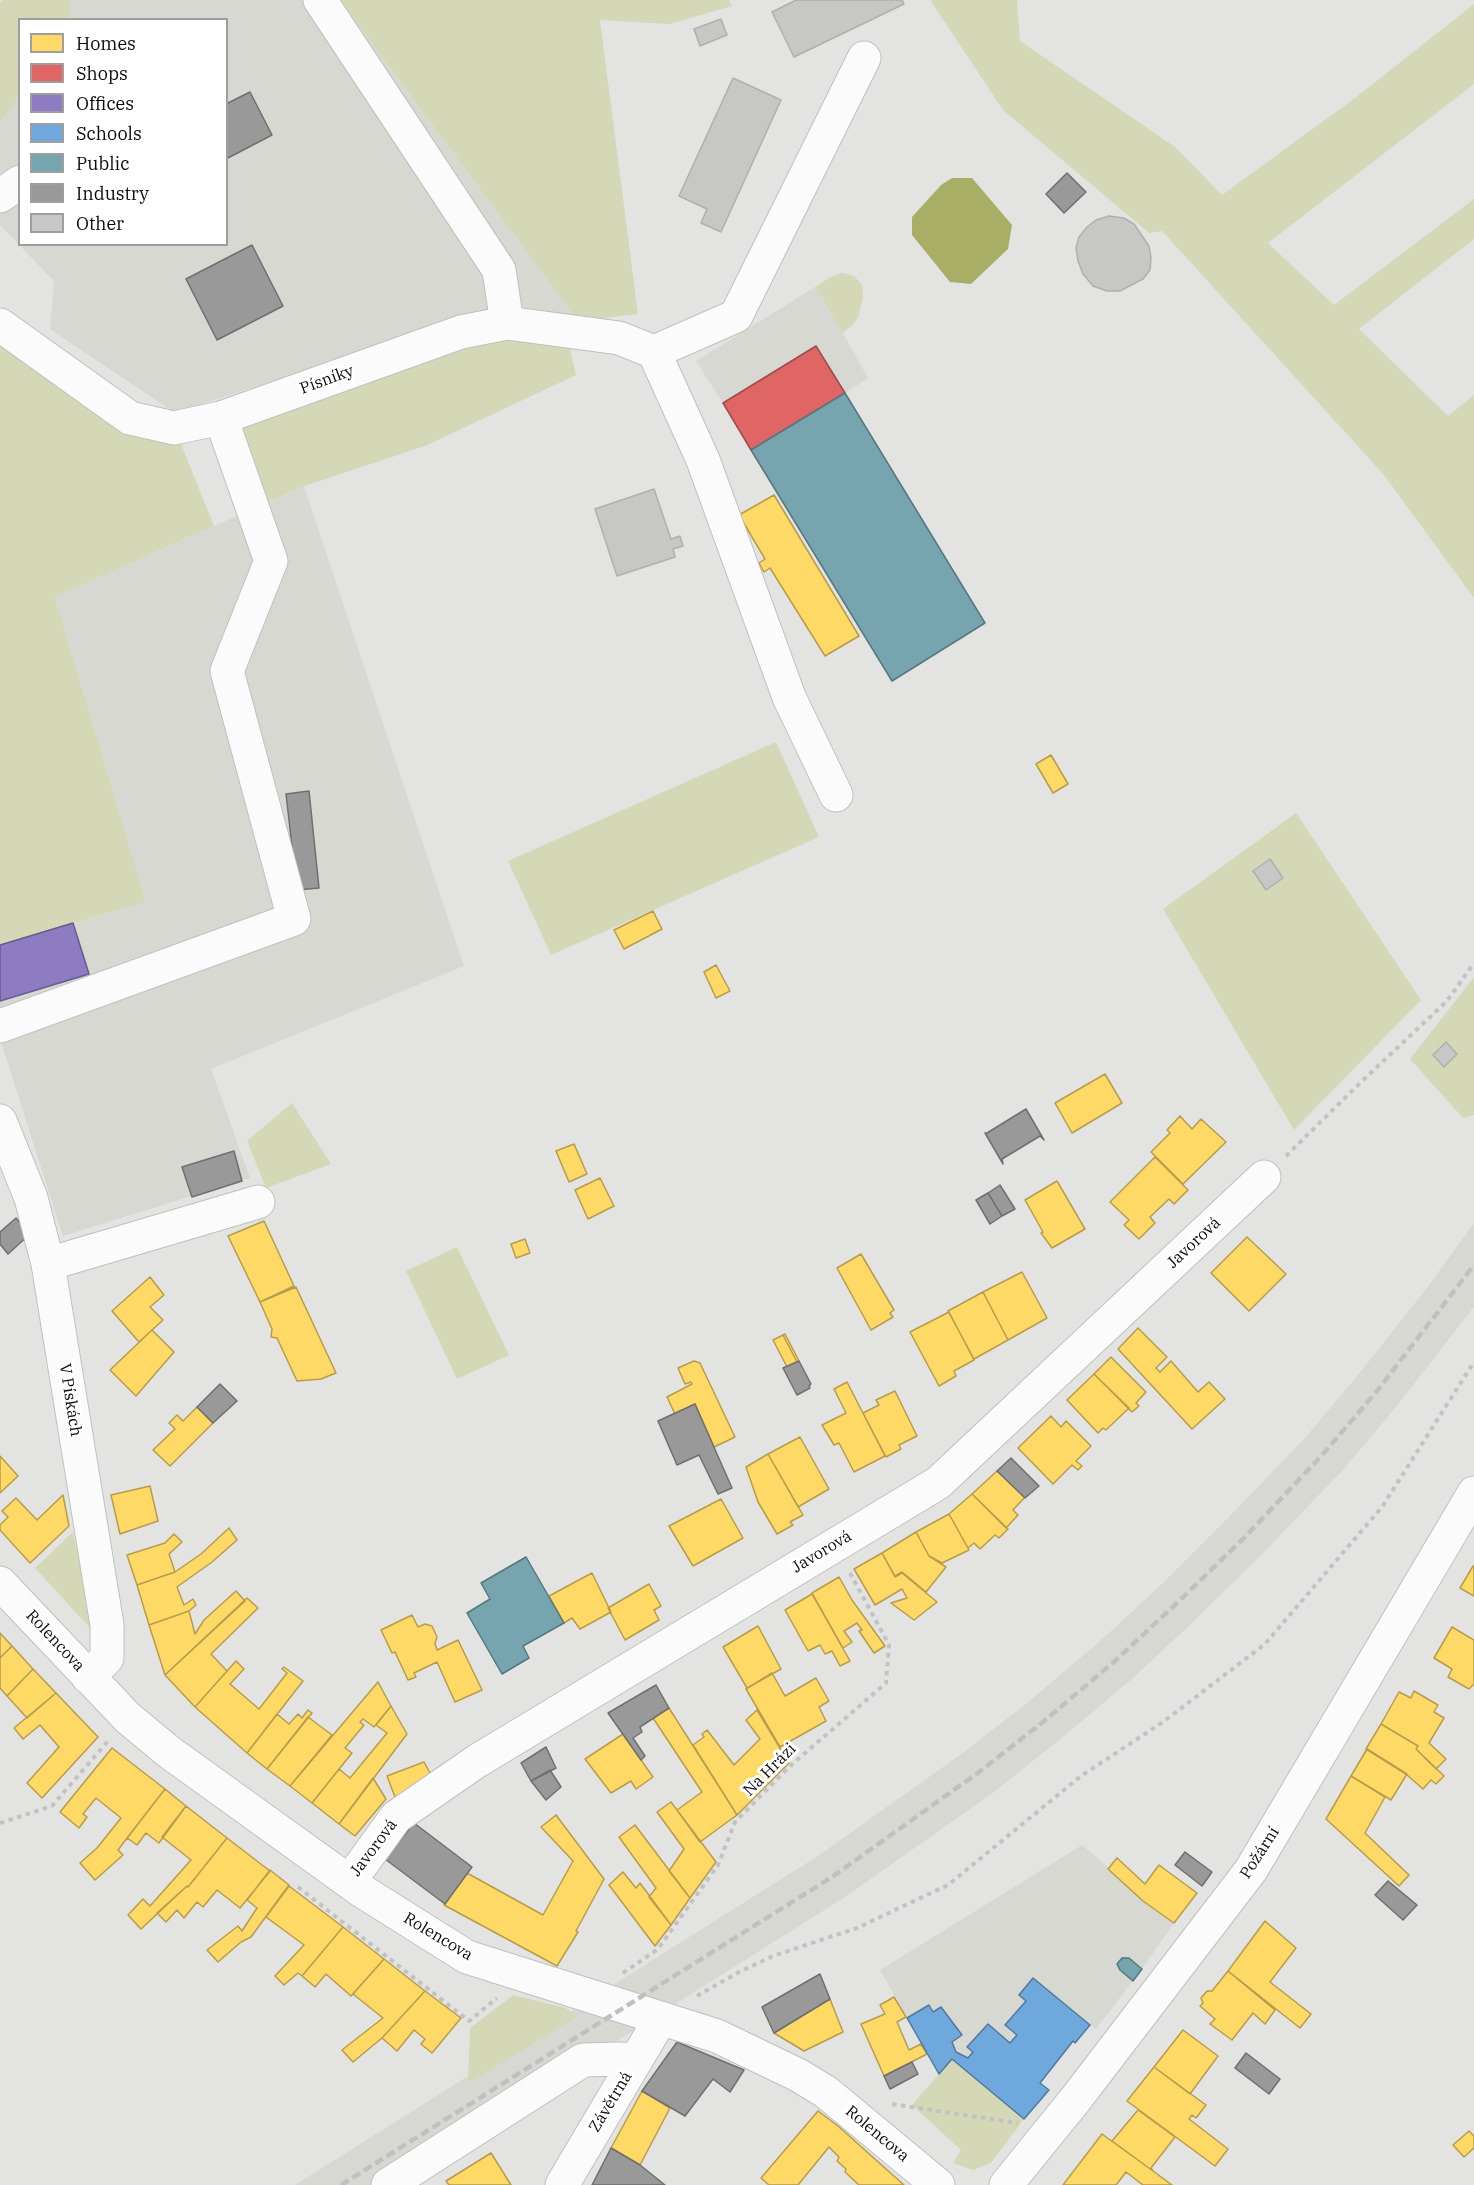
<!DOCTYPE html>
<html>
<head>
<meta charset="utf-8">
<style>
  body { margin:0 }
  #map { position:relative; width:1474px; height:2185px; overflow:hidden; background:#e3e4e2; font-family:"IBM Plex Serif",serif }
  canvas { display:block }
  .legend { position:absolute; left:18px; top:18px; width:210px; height:228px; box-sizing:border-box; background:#fff; border:2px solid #9e9e9d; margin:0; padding:8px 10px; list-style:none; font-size:18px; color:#0c0c0b }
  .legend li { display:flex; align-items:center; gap:12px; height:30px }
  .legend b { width:30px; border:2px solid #9e9e9d }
</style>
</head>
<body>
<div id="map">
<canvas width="1474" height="2185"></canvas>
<ul class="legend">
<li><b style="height:16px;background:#ffd966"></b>Homes</li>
<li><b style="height:16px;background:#e06666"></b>Shops</li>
<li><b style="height:16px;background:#8e7cc3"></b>Offices</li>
<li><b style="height:16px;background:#6fa8dc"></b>Schools</li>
<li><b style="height:16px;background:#76a5af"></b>Public</li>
<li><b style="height:16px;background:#999"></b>Industry</li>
<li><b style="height:16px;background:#c7c7c5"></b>Other</li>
</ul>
</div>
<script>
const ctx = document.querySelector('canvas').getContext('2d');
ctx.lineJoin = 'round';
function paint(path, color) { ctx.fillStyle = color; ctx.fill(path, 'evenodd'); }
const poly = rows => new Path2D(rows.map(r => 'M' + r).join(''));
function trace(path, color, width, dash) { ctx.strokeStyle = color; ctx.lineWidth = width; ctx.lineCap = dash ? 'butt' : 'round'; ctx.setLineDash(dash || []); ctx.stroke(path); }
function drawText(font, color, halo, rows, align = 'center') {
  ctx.font = font + ' "IBM Plex Serif",serif'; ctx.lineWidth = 6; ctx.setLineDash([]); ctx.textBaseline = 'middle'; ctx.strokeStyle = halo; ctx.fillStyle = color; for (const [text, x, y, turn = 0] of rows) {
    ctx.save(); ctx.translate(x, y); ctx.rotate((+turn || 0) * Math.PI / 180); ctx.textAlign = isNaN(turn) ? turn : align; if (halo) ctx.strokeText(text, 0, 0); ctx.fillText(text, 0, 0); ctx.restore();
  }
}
paint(poly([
  [72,0,340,0,578,321,489,310,175,413,50,329,54,281,0,225,0,123,19,97,20,244,226,244,226,20,68,19],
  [842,273,854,276,862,285,863,297,858,317,852,326,843,333,868,378,845,393,816,346,723,403,696,361,831,277],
  [304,486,464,966,211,1069,250,1178,63,1236,0,1039,0,946,146,902,55,597],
  [1474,1223,1474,1307,1396,1407,1342,1471,1262,1554,1194,1621,1132,1679,1058,1741,994,1792,845,1897,388,2185,295,2185,818,1856,964,1752,1027,1703,1099,1642,1160,1586,1227,1519,1305,1438,1358,1375,1426,1289],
  [1082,1845,1174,1923,1142,1969,1129,1958,1122,1958,1117,1963,1120,1970,1133,1981,1096,2029,1090,2025,1073,2042,1041,2083,1049,2090,1024,2119,952,2059,939,2074,880,1970]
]), '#d7d8d1');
paint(poly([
  [2,0,72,0,68,19,20,20,19,97,0,123,0,3],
  [340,0,729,0,732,6,670,24,600,20,638,314,578,321],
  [930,0,1017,0,1020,41,1175,147,1222,195,1355,98,1474,4,1474,84,1268,243,1334,305,1474,199,1474,239,1359,329,1448,416,1474,395,1474,598,1384,475,1162,231,1149,233,1003,110],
  [842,273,854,276,862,285,863,297,858,317,852,326,842,332,816,286,831,277],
  [522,332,568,341,576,375,425,446,304,486,263,504,236,423,459,344],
  [0,343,122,432,181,444,214,526,55,597,146,902,0,945],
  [776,742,819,837,551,955,508,861],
  [1296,813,1421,1000,1294,1130,1163,909],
  [1474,977,1474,1115,1463,1118,1410,1059],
  [292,1103,331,1164,266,1188,247,1141],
  [457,1247,509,1355,457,1379,406,1271],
  [73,1532,94,1626,93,1631,35,1568],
  [513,1995,566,2008,577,2017,468,2083,470,2028],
  [952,2059,1024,2119,991,2163,973,2170,953,2163,961,2150,912,2105]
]), '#d4d8b7');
paint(poly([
  [952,178,972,178,1012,225,1008,249,971,284,950,282,912,235,912,217,941,185]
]), '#a9ae67');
const homes = poly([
  [774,495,859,636,825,656,770,568,764,572,759,563,765,559,739,515,774,495],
  [1051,755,1068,784,1053,793,1036,764,1051,755],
  [653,911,662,929,624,949,614,930,653,911],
  [716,965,730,991,716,998,704,972,716,965],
  [1105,1074,1122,1103,1072,1133,1055,1103,1105,1074],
  [1180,1116,1192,1129,1201,1119,1226,1142,1183,1184,1151,1152,1170,1133,1167,1130,1180,1116],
  [574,1144,587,1174,569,1182,556,1151,574,1144],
  [1155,1157,1188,1190,1174,1204,1169,1199,1150,1217,1155,1223,1139,1239,1124,1225,1129,1220,1110,1202,1155,1157],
  [600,1178,614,1206,588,1219,575,1190,600,1178],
  [1057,1181,1085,1229,1052,1248,1041,1233,1043,1232,1025,1200,1057,1181],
  [264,1221,294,1286,260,1302,228,1236,264,1221],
  [1247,1237,1286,1274,1249,1311,1211,1273,1247,1237],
  [525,1239,530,1253,516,1258,511,1244,525,1239],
  [861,1254,894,1310,890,1313,893,1317,871,1330,837,1268,861,1254],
  [1022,1272,1047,1318,1008,1340,983,1292,1022,1272],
  [150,1277,164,1295,150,1307,163,1320,139,1342,112,1311,150,1277],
  [296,1287,336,1373,321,1379,297,1381,277,1338,271,1337,272,1329,260,1302,296,1287],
  [983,1292,1008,1340,974,1359,948,1311,983,1292],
  [949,1312,974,1360,954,1371,956,1376,939,1386,910,1332,949,1312],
  [1138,1328,1167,1357,1156,1368,1160,1372,1171,1361,1198,1392,1209,1382,1225,1399,1192,1429,1118,1349,1138,1328],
  [152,1330,174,1352,136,1396,110,1370,152,1330],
  [785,1334,799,1361,797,1362,783,1335,785,1334],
  [783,1335,797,1362,787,1367,773,1340,783,1335],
  [1111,1357,1146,1392,1136,1403,1139,1406,1132,1412,1094,1374,1111,1357],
  [694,1361,700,1363,735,1437,714,1447,695,1404,675,1414,667,1397,692,1384,691,1382,685,1384,678,1368,694,1361],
  [1094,1374,1129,1408,1106,1430,1103,1428,1098,1433,1067,1400,1094,1374],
  [847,1382,885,1456,854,1472,839,1443,834,1445,822,1425,846,1413,834,1389,847,1382],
  [895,1391,917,1436,899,1445,901,1449,886,1457,863,1413,879,1405,876,1400,895,1391],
  [197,1407,213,1423,170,1466,153,1450,175,1429,169,1423,177,1415,183,1421,197,1407],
  [1051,1416,1061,1427,1066,1421,1091,1446,1076,1461,1082,1466,1078,1470,1072,1465,1053,1484,1018,1448,1051,1416],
  [800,1437,829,1489,798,1507,768,1454,800,1437],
  [768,1454,803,1515,790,1522,793,1525,777,1534,758,1502,746,1467,768,1454],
  [0,1456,18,1476,0,1493,0,1456],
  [997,1471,1025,1497,1013,1510,1018,1515,1006,1528,972,1494,997,1471],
  [150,1486,158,1521,120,1534,111,1495,150,1486],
  [972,1494,1008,1529,999,1538,995,1535,980,1549,974,1543,968,1548,949,1514,972,1494],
  [63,1495,69,1526,30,1563,0,1530,0,1525,8,1517,2,1511,16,1498,37,1520,63,1495],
  [721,1499,743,1538,693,1566,669,1526,721,1499],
  [949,1514,969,1550,942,1563,929,1556,916,1532,949,1514],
  [229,1528,237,1540,212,1562,177,1587,184,1605,193,1599,196,1605,189,1611,149,1625,137,1585,175,1572,201,1554,229,1528],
  [916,1532,929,1556,946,1567,926,1592,902,1572,895,1576,882,1553,916,1532],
  [174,1534,182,1542,169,1554,175,1572,137,1585,127,1555,165,1543,174,1534],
  [882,1553,895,1577,902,1573,937,1602,914,1620,891,1603,907,1598,902,1589,875,1605,854,1569,882,1553],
  [1473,1566,1474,1567,1474,1596,1460,1588,1473,1566],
  [592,1573,611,1612,580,1629,572,1618,564,1623,549,1596,592,1573],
  [839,1577,852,1600,885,1646,874,1653,859,1631,862,1630,857,1623,844,1631,852,1642,843,1648,812,1593,839,1577],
  [649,1584,661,1606,654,1610,659,1620,625,1640,608,1608,649,1584],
  [236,1591,245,1601,165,1675,149,1625,189,1611,195,1634,204,1620,236,1591],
  [812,1594,850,1661,840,1666,832,1651,825,1654,820,1645,808,1651,785,1610,812,1594],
  [247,1598,258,1608,211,1654,227,1671,195,1707,165,1675,247,1598],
  [412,1615,418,1627,425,1624,432,1626,437,1637,435,1643,437,1650,458,1640,482,1690,455,1702,437,1662,414,1673,416,1677,408,1680,395,1652,392,1653,381,1630,412,1615],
  [758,1626,781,1669,747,1688,723,1647,758,1626],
  [1452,1627,1474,1640,1474,1684,1469,1689,1448,1677,1452,1669,1434,1658,1452,1627],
  [0,1633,12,1646,0,1658,0,1633],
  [12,1646,33,1669,7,1696,0,1688,0,1658,12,1646],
  [236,1661,244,1669,230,1684,259,1709,287,1673,282,1669,284,1667,303,1681,247,1753,195,1707,236,1661],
  [33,1669,56,1693,27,1718,7,1696,33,1669],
  [772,1673,785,1696,816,1678,829,1701,819,1707,826,1721,780,1747,746,1689,772,1673],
  [378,1682,391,1706,374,1727,363,1719,360,1722,364,1725,345,1748,352,1753,312,1803,290,1786,378,1682],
  [1414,1691,1438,1705,1434,1712,1444,1718,1429,1743,1446,1759,1436,1769,1416,1749,1418,1746,1381,1724,1399,1692,1411,1698,1414,1691],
  [56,1693,98,1737,42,1798,27,1783,59,1747,40,1725,23,1739,14,1728,56,1693],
  [391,1706,407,1734,339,1824,312,1803,339,1769,350,1778,387,1733,376,1725,391,1706],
  [669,1708,737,1815,700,1842,677,1810,702,1792,653,1718,669,1708],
  [308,1710,312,1713,267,1769,247,1753,277,1714,289,1724,298,1714,302,1718,308,1710],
  [757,1710,789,1763,737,1815,693,1745,704,1737,702,1734,707,1730,734,1765,760,1739,746,1720,757,1710],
  [308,1717,332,1735,290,1786,267,1769,308,1717],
  [1381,1724,1418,1746,1416,1749,1444,1776,1436,1784,1431,1780,1423,1789,1406,1774,1366,1749,1381,1724],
  [623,1734,653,1777,636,1789,631,1781,611,1793,585,1759,623,1734],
  [112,1748,165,1789,118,1850,123,1855,95,1880,80,1863,97,1848,121,1818,96,1798,83,1814,87,1817,79,1828,60,1812,112,1748],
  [1367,1749,1407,1774,1391,1800,1351,1776,1367,1749],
  [424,1762,435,1782,395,1797,387,1776,424,1762],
  [1351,1776,1385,1797,1365,1833,1409,1875,1399,1886,1326,1819,1351,1776],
  [373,1778,386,1799,355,1836,339,1824,373,1778],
  [165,1789,186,1806,159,1843,146,1833,137,1845,127,1838,165,1789],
  [671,1802,716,1862,690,1898,669,1871,684,1849,657,1812,671,1802],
  [186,1806,227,1838,188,1887,187,1886,141,1929,128,1915,143,1899,150,1906,191,1860,162,1837,186,1806],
  [556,1815,604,1879,576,1931,578,1932,557,1966,444,1905,467,1873,543,1915,573,1861,541,1827,556,1815],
  [635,1825,690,1898,671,1925,649,1897,656,1888,619,1837,635,1825],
  [227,1838,270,1871,240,1908,217,1890,203,1907,197,1902,184,1918,177,1910,166,1922,157,1913,187,1886,188,1887,227,1838],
  [1117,1858,1145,1884,1159,1865,1197,1893,1174,1923,1143,1901,1108,1869,1117,1858],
  [270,1870,289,1885,251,1937,241,1942,218,1962,207,1950,238,1926,242,1931,257,1908,247,1900,270,1870],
  [623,1872,636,1888,640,1883,671,1925,655,1946,609,1885,623,1872],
  [289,1886,343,1927,302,1976,298,1973,284,1985,275,1976,304,1945,266,1917,289,1886],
  [1265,1921,1296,1948,1270,1982,1311,2014,1300,2028,1228,1971,1265,1921],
  [343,1927,384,1959,351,1996,326,1974,315,1987,302,1976,343,1927],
  [384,1959,425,1991,382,2038,353,2062,342,2050,383,2018,353,1994,384,1959],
  [1228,1971,1275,2010,1265,2024,1253,2013,1232,2040,1210,2024,1215,2019,1200,2006,1203,2003,1201,1998,1207,1991,1212,1991,1228,1971],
  [425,1991,461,2018,432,2053,421,2044,425,2039,414,2030,397,2051,382,2038,425,1991],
  [894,1997,906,2017,897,2022,909,2050,921,2044,927,2054,884,2076,861,2024,885,2014,880,2005,894,1997],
  [830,1999,843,2032,804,2051,774,2033,830,1999],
  [1183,2030,1218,2056,1190,2094,1154,2067,1183,2030],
  [1154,2067,1206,2105,1196,2118,1192,2115,1189,2119,1228,2149,1215,2166,1127,2101,1154,2067],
  [642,2091,670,2108,640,2165,611,2148,642,2091],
  [1138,2110,1175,2137,1151,2168,1153,2171,1112,2141,1138,2110],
  [818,2111,838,2126,904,2185,859,2185,845,2172,846,2169,837,2161,839,2157,829,2147,798,2185,769,2185,761,2178,818,2111],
  [1469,2131,1474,2136,1474,2148,1464,2157,1453,2145,1469,2131],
  [1102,2134,1153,2171,1172,2185,1143,2185,1126,2172,1116,2185,1063,2185,1102,2134],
  [491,2153,511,2185,449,2185,446,2181,491,2153]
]);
paint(homes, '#ffd966');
trace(homes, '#b69c4b', 1.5);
const shops = poly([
  [816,346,845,393,751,450,723,403,816,346]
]);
paint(shops, '#e06666');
trace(shops, '#a04b4b', 1.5);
const offices = poly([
  [73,923,89,974,0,1001,0,945,73,923]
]);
paint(offices, '#8e7cc3');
trace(offices, '#675a8c', 1.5);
const schools = poly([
  [1033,1978,1090,2025,1075,2043,1073,2041,1040,2083,1049,2090,1024,2119,952,2059,939,2074,907,2018,929,2005,933,2012,941,2007,962,2035,952,2042,956,2052,968,2058,973,2052,967,2047,988,2024,1010,2043,1017,2035,1005,2025,1026,2001,1019,1995,1033,1978]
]);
paint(schools, '#6fa8dc');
trace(schools, '#51799d', 1.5);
const public = poly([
  [845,393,985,623,892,681,751,450,845,393],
  [526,1557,564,1623,523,1646,529,1658,502,1674,467,1613,490,1599,481,1583,526,1557],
  [1122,1958,1129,1958,1142,1969,1133,1981,1120,1970,1117,1964,1122,1958]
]);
paint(public, '#76a5af');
trace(public, '#56777e', 1.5);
const industry = poly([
  [250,92,272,135,226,159,226,104,250,92],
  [1067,173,1086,192,1064,213,1046,194,1067,173],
  [252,245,283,306,217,340,186,279,252,245],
  [309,791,319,888,297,890,286,794,309,791],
  [1026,1109,1044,1140,1040,1136,1002,1159,1003,1164,985,1133,987,1133,1026,1109],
  [234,1151,242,1181,192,1197,182,1167,234,1151],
  [1000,1185,1015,1209,1002,1216,988,1193,1000,1185],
  [988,1193,1002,1216,990,1224,976,1200,988,1193],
  [16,1218,30,1234,8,1254,0,1244,0,1232,16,1218],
  [799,1361,811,1384,809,1386,810,1388,797,1395,783,1368,799,1361],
  [220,1384,237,1401,213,1423,197,1407,220,1384],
  [695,1404,732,1488,718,1494,699,1455,677,1465,658,1421,695,1404],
  [1011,1458,1039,1486,1025,1498,997,1471,1011,1458],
  [656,1685,669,1708,640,1727,642,1732,633,1738,645,1756,641,1760,608,1713,656,1685],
  [546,1747,556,1768,531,1781,521,1763,546,1747],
  [550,1770,561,1787,546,1800,531,1781,550,1770],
  [414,1823,472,1867,445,1904,385,1859,414,1823],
  [1185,1852,1212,1872,1202,1886,1175,1865,1185,1852],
  [1388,1881,1417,1905,1403,1920,1375,1895,1388,1881],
  [820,1974,830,1999,774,2033,762,2007,820,1974],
  [677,2042,744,2070,730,2092,713,2079,685,2116,642,2091,677,2042],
  [1246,2053,1280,2079,1269,2094,1235,2068,1246,2053],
  [912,2062,918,2074,890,2089,884,2076,912,2062],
  [611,2148,640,2165,665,2185,592,2185,611,2148]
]);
paint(industry, '#999');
trace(industry, '#6f6f6e', 1.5);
const building = poly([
  [796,0,902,0,904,4,794,57,772,12,796,0],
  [721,19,727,35,700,46,694,29,721,19],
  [733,78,781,100,721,232,701,223,707,209,679,196,733,78],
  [1109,216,1124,218,1134,224,1149,246,1151,258,1150,270,1143,279,1120,291,1107,291,1093,286,1083,274,1078,261,1076,248,1079,237,1087,227,1096,220,1109,216],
  [654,489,671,539,680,536,683,546,673,549,675,557,617,576,595,509,654,489],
  [1270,859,1283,878,1266,890,1253,871,1270,859],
  [1446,1042,1457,1054,1444,1067,1433,1055,1446,1042]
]);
paint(building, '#c7c7c5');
trace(building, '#afb0ae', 1.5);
const minor = poly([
  [320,0,499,270,507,323],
  [0,196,20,182],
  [0,325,130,418,174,428,221,418,461,332,507,323,619,338,654,352,736,316,864,58],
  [654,352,703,460,789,697,836,795],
  [0,1026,294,919,227,671,271,561,221,418],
  [0,1121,31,1198,48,1264,107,1625,107,1658,88,1677],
  [48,1264,258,1202],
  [0,1583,128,1718,169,1752,362,1891,467,1957,717,2036,798,2075,826,2092,938,2185],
  [349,1882,396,1817,477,1761,938,1483,1264,1177],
  [388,2185,583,2060,619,2059,636,2060],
  [562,2185,661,2018],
  [1006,2185,1075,2100,1251,1870,1474,1493]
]);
trace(minor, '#bfc0be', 35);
trace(poly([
  [1286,1156,1360,1083,1447,1001,1474,963],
  [0,1823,52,1806,108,1741],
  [298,1887,469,2021,497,1998],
  [623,1973,658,1949,718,1865,735,1822,789,1767,886,1683,889,1645,850,1573],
  [697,1996,739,1972,773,1956,857,1928,948,1885,1081,1776,1163,1722,1265,1644,1382,1507,1474,1362],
  [892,2104,1018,2123]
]), '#c2c2c2', 4, [4.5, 4.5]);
trace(minor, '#fbfbfb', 33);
trace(poly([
  [341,2185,832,1877,979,1772,1043,1722,1116,1660,1177,1603,1245,1537,1323,1454,1377,1391,1474,1265]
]), '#bfc0bf', 4.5, [9, 4.5]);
drawText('16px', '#0c0c0b', '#fff', [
  ["Písníky",327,380,-20],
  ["Javorová",1194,1243,-43],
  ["V Pískách",70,1400,81],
  ["Javorová",822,1552,-31],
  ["Rolencova",55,1641,47],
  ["Na Hrázi",770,1770,-45],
  ["Javorová",374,1848,-53],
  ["Požární",1260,1853,-57],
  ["Rolencova",438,1937,31],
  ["Závětrná",611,2102,-59],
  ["Rolencova",877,2134,40]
]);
</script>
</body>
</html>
